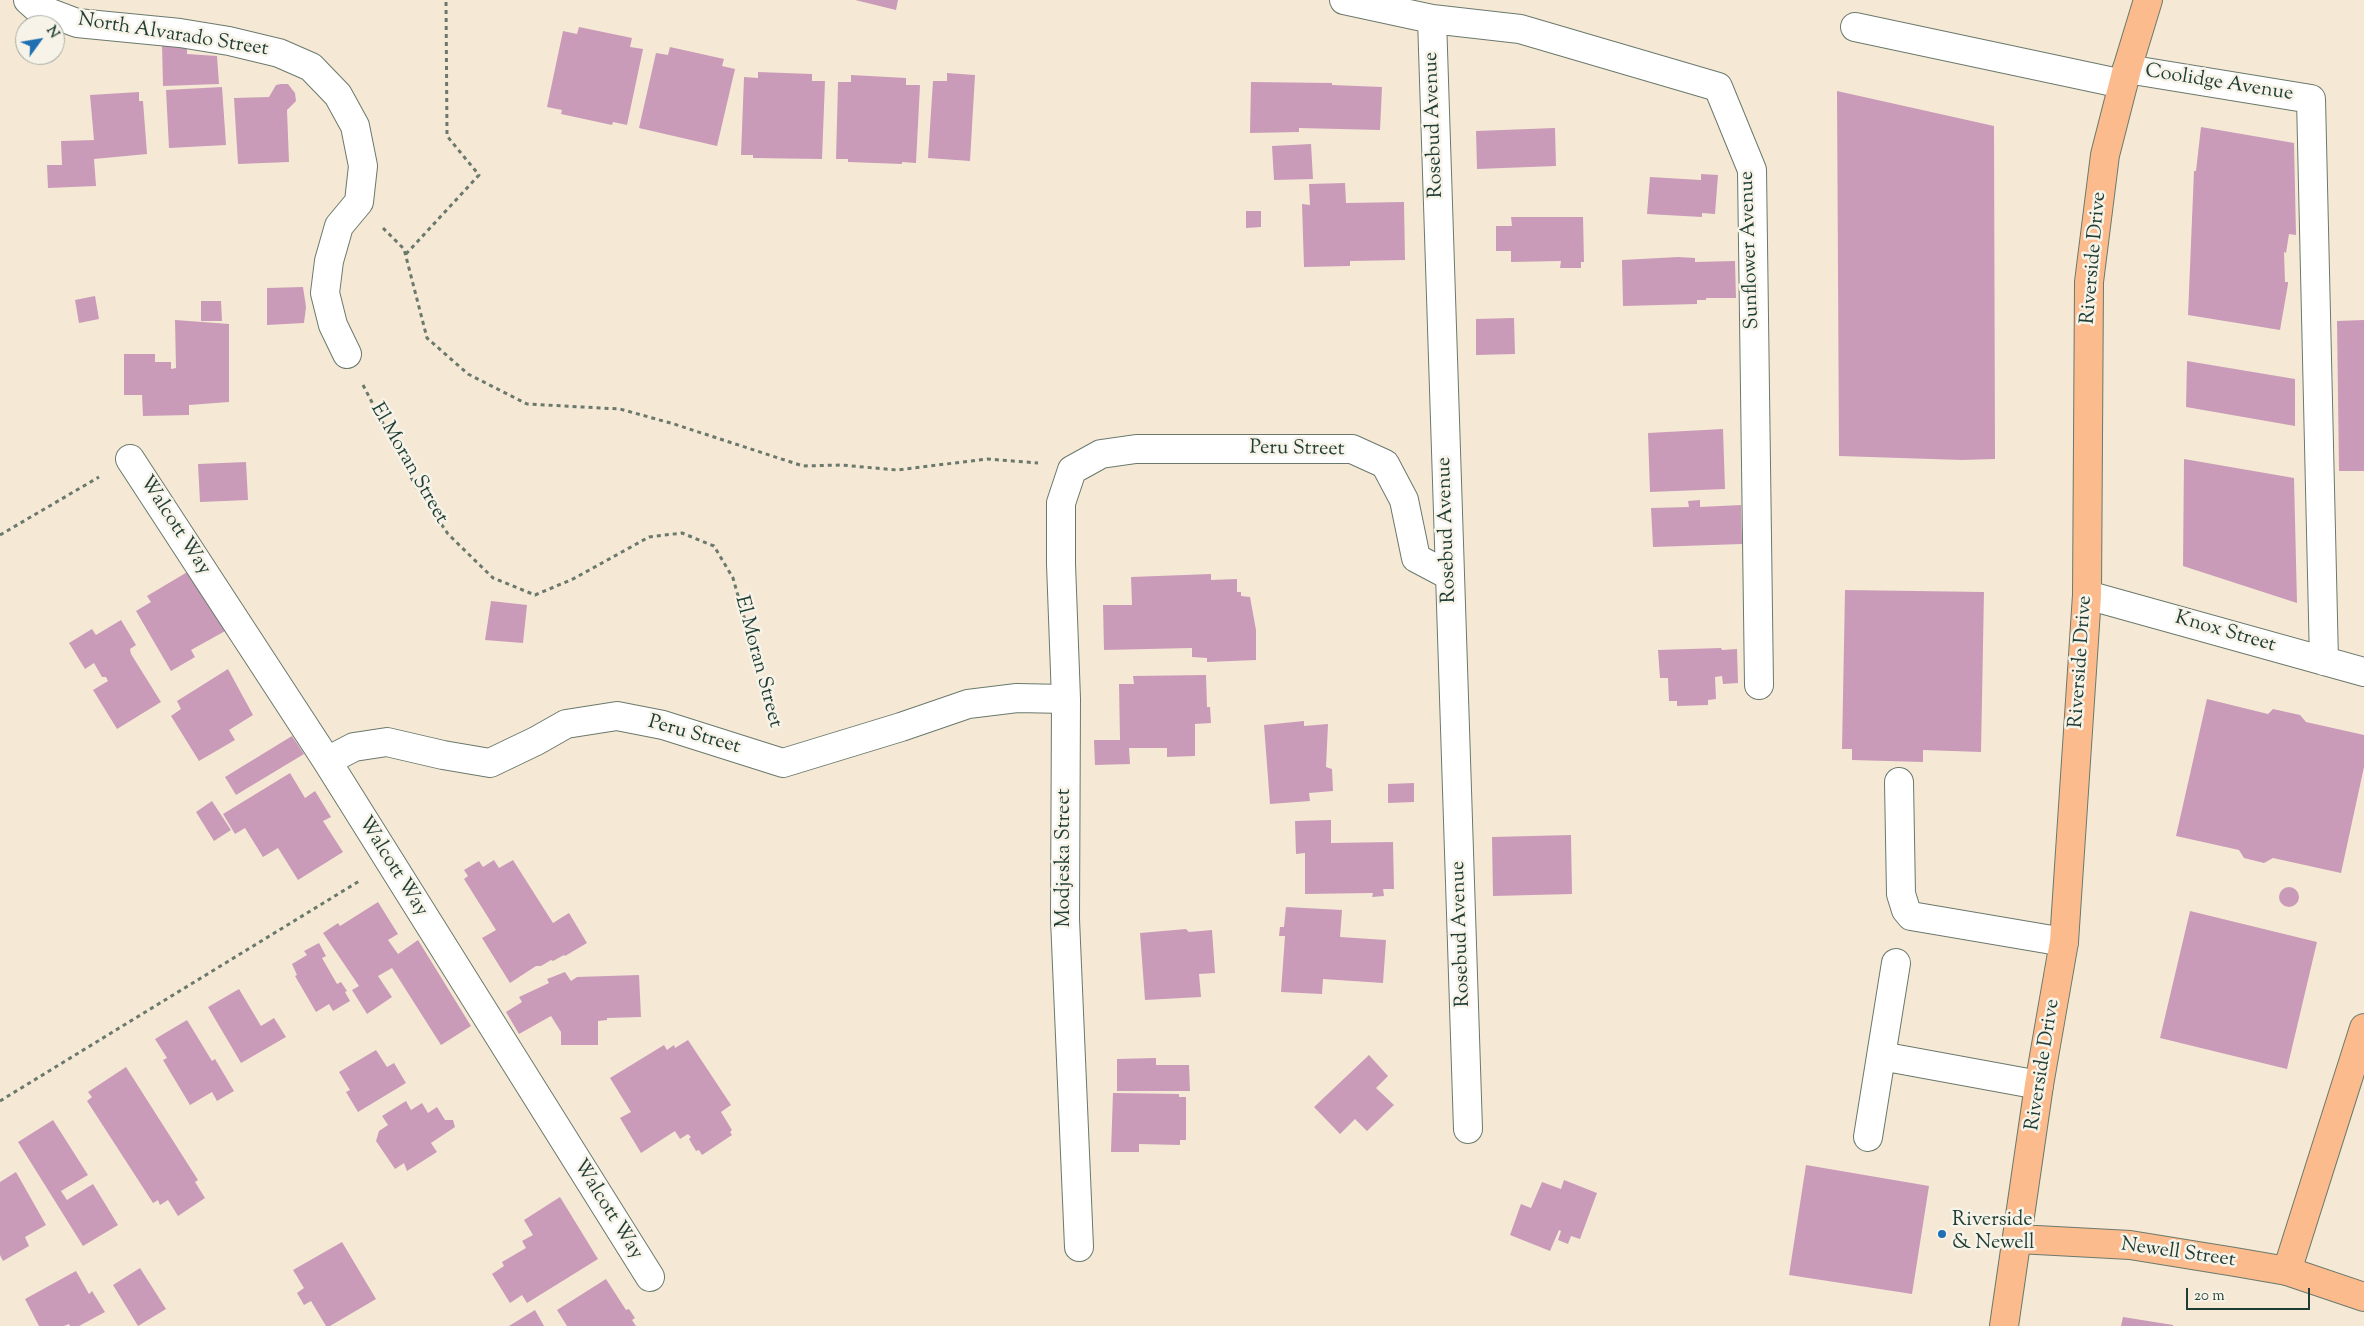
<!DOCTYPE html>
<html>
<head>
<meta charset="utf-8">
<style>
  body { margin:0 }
  #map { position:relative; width:2364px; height:1326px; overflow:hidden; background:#f5e9d5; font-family:"Sorts Mill Goudy",serif }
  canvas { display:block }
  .north { position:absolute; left:15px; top:15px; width:50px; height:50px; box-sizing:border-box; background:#f7f3e8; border:1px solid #a1aaa0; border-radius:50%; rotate:58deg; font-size:14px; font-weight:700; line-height:20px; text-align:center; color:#1f3d34 }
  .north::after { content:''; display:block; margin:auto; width:18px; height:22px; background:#1f6fb2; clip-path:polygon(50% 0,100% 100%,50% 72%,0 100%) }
  .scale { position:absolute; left:2186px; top:1288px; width:124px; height:22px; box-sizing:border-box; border:2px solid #1f3d34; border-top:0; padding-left:6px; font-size:15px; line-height:18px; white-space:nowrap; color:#1f3d34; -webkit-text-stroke:4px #f7f3e8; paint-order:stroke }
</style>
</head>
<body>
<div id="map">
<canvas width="2364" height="1326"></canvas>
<div class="north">N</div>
<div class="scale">20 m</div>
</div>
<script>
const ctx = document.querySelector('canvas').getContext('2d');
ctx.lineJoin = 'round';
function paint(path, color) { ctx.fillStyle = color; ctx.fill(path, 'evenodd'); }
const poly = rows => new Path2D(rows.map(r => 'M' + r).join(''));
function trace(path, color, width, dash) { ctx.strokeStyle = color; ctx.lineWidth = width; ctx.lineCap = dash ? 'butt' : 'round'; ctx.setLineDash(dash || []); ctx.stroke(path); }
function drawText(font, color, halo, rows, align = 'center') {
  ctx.font = font + ' "Sorts Mill Goudy",serif'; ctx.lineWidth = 5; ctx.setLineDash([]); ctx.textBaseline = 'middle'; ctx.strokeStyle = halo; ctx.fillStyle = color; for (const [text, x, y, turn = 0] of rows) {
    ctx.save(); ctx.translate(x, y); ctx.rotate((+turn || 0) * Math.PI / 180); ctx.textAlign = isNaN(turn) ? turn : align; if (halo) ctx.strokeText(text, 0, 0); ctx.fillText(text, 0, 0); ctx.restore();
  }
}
paint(poly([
  [855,0,898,0,896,10],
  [579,27,632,38,630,47,643,49,627,125,613,122,612,125,561,114,562,110,547,107,563,31,577,34],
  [187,42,187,54,217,56,219,84,163,86,162,43],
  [670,47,724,59,722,66,735,69,717,146,639,128,656,53,668,55],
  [758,72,812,74,812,81,825,81,822,159,753,158,753,155,741,155,744,77,758,78],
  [947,73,975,75,970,161,928,158,933,81,947,81],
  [851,75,906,78,906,85,920,85,916,163,902,162,902,164,848,162,848,159,836,159,838,82,851,82],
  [1251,82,1332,83,1332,85,1382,87,1380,130,1299,128,1299,132,1250,133],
  [281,84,288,84,295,93,296,101,287,110,289,162,238,164,234,98,269,97,276,85],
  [222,87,226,145,169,148,166,90],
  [1837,91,1994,126,1995,459,1962,460,1839,456],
  [139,92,139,101,143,101,147,154,94,159,96,186,48,188,47,165,62,165,61,141,94,140,90,95],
  [2201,127,2294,143,2296,235,2289,234,2286,253,2284,252,2285,282,2288,282,2288,284,2280,330,2188,315,2194,171,2196,171],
  [1555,128,1556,166,1477,169,1476,131],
  [1311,144,1313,179,1274,180,1272,146],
  [1701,174,1718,175,1715,214,1702,213,1702,217,1647,214,1650,177,1701,180],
  [1345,183,1346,203,1404,202,1405,260,1350,261,1350,266,1304,267,1302,204,1310,205,1309,184],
  [1246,211,1261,211,1261,227,1246,228],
  [1511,217,1583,217,1584,262,1581,262,1581,268,1560,268,1561,261,1511,262,1511,251,1496,251,1496,226,1512,226],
  [1678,257,1695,258,1695,262,1735,261,1736,298,1706,298,1706,300,1697,300,1697,304,1623,306,1622,260],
  [303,287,306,307,304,323,267,325,267,288],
  [95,296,99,319,79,323,75,300],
  [201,301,221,301,222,321,201,321],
  [1514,318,1515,354,1476,355,1476,319],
  [175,320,229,324,229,402,189,405,189,415,143,416,142,395,124,395,124,354,155,354,155,362,171,362,171,369,176,368],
  [2364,320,2364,471,2339,471,2337,321],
  [2187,361,2295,379,2295,426,2186,407],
  [1723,429,1725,489,1650,492,1648,433],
  [2184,459,2294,478,2297,603,2183,566],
  [246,462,248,500,200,502,198,464],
  [1700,500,1700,507,1741,505,1742,544,1653,547,1651,508,1689,507,1688,501],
  [189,571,227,630,191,650,195,657,171,671,136,611,151,602,147,596],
  [1211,574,1211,580,1237,579,1237,592,1241,592,1241,596,1250,597,1256,630,1256,660,1207,662,1207,658,1192,657,1192,648,1104,650,1103,605,1132,605,1131,577],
  [1845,590,1984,592,1981,752,1923,750,1923,762,1852,760,1852,749,1842,749],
  [491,601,527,605,523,643,485,640],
  [121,620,136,645,130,649,131,654,161,702,117,729,93,690,108,681,106,677,102,677,94,663,85,669,69,643,92,629,96,635],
  [1721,648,1722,650,1737,649,1738,683,1723,684,1722,676,1715,677,1716,699,1708,700,1708,705,1677,706,1677,701,1669,701,1668,678,1660,678,1658,650],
  [228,669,253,715,229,730,235,740,199,761,171,716,181,709,177,701],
  [1206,675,1207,707,1210,707,1211,723,1195,724,1195,756,1167,757,1167,748,1129,748,1130,764,1095,765,1094,740,1120,740,1119,684,1134,684,1133,676],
  [2207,699,2268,714,2273,709,2300,715,2306,722,2364,735,2364,767,2341,873,2273,858,2264,863,2244,858,2239,850,2176,836],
  [1304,721,1304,726,1328,724,1326,767,1332,769,1333,791,1309,793,1310,801,1270,804,1264,725],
  [292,736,304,754,236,795,225,777],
  [290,773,305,798,315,791,331,817,323,821,343,852,298,880,278,848,263,857,245,828,235,834,223,814],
  [1414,783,1414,802,1388,803,1388,784],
  [212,801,231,830,214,841,196,812],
  [1331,820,1331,843,1393,842,1394,889,1383,889,1384,896,1372,897,1373,893,1305,894,1305,853,1296,854,1295,821],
  [1571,835,1572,894,1493,896,1492,837],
  [494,860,499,868,513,860,553,923,569,913,587,943,565,956,564,955,553,961,551,960,541,966,536,966,510,983,482,938,496,930,464,879,468,876,464,870,479,861,483,867],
  '2279 897a10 10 0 1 1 20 0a10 10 0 1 1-20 0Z',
  [378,902,398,934,388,940,398,954,418,940,471,1026,441,1045,392,968,378,976,392,997,367,1014,352,990,359,986,323,933,338,923,340,926],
  [1286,907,1342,910,1340,937,1386,940,1383,983,1323,979,1322,994,1281,992,1285,936,1279,936,1280,927,1284,927],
  [2190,911,2317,942,2287,1069,2160,1038],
  [1186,929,1189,932,1212,930,1215,973,1199,974,1201,997,1145,1000,1140,933],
  [319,943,326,956,322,958,337,984,341,982,347,991,345,992,350,1001,333,1011,329,1004,316,1012,295,976,297,975,292,964,307,955,304,951],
  [565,972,571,981,577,977,639,975,641,1017,607,1018,607,1020,598,1021,598,1045,561,1045,561,1032,551,1016,519,1034,506,1012,522,1002,519,997,549,983,547,979],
  [239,989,261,1026,274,1018,286,1037,241,1063,208,1007],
  [187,1020,212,1061,215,1059,234,1091,217,1101,212,1092,190,1105,163,1060,167,1058,155,1039],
  [688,1040,731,1105,721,1112,732,1130,730,1132,732,1135,702,1155,699,1150,696,1151,689,1139,691,1137,688,1134,680,1139,675,1131,641,1153,620,1118,631,1112,610,1078,664,1045,667,1050,674,1045,675,1048],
  [376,1050,387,1067,394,1063,406,1083,358,1112,346,1092,350,1090,339,1072],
  [1369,1055,1388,1076,1376,1088,1394,1105,1367,1131,1355,1119,1340,1134,1314,1107],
  [1156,1058,1156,1065,1189,1065,1190,1091,1117,1091,1117,1059],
  [126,1067,198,1180,195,1182,205,1198,178,1216,168,1200,160,1205,158,1200,153,1203,87,1101,92,1097,88,1092],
  [1113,1093,1179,1094,1179,1097,1186,1097,1186,1140,1180,1140,1180,1145,1139,1144,1139,1152,1111,1152],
  [406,1101,411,1110,422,1103,428,1113,437,1107,445,1120,453,1120,455,1127,431,1143,437,1152,407,1171,404,1163,395,1169,376,1141,379,1131,388,1125,382,1116],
  [53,1120,88,1175,61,1191,67,1200,93,1184,118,1225,83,1246,18,1142],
  [1806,1165,1929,1186,1912,1294,1789,1275],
  [16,1172,46,1225,25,1237,29,1246,3,1261,0,1255,0,1182],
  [1564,1180,1597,1193,1580,1239,1571,1236,1568,1244,1558,1240,1561,1231,1559,1230,1550,1251,1510,1235,1521,1204,1531,1208,1542,1182,1561,1189],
  [560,1197,598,1259,527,1303,522,1295,510,1303,492,1274,504,1266,502,1262,526,1248,522,1241,533,1235,524,1220],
  [342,1242,376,1299,330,1326,326,1326,311,1301,304,1305,297,1293,304,1288,293,1270],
  [140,1268,166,1309,138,1326,113,1285],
  [76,1271,89,1294,92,1291,105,1312,79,1326,70,1326,69,1324,64,1326,39,1326,25,1299],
  [606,1279,626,1310,629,1309,635,1318,632,1320,636,1326,567,1326,557,1310],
  [535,1310,544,1326,509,1326],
  [2123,1317,2173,1325,2173,1326,2121,1326]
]), '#c99bb9');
const minor = poly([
  [28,0,37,8,77,23,180,33,229,41,279,53,311,67,338,95,355,126,363,166,359,202,339,226,329,261,325,293,333,325,347,354],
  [1344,0,1432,19,1468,1129],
  [1432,19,1520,29,1718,87,1752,170,1759,685],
  [1855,27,2123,84],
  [2127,69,2311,99,2324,661],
  [130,459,327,761,650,1277],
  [2087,595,2364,672],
  [327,761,354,747,387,742,443,755,490,763,536,741,566,724,617,716,663,725,783,763,901,727,968,704,1017,698,1066,699],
  [1899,782,1901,894,1906,910,1911,916,2064,942],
  [1881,1056,2039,1085],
  [1868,1137,1896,963],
  [1079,1247,1065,919,1066,699,1061,564,1061,503,1072,470,1101,454,1136,449,1352,449,1385,464,1404,500,1416,558,1450,576]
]);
const major = poly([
  [2018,1239,2130,1245,2235,1262,2287,1271,2364,1297],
  [2004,1326,2039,1085,2064,942,2087,595,2089,282,2105,155,2127,69,2148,0]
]);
const highway = poly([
  [2287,1271,2364,1028]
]);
trace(minor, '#6a796c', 30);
trace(major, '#6a796c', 30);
trace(highway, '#6a796c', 30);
trace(poly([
  [383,228,404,249,427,338,468,374,527,404,620,409,674,424,803,466,841,465,897,470,987,459,1038,463],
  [406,254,479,175,447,136,446,0],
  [363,385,415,485,448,534,493,578,535,595,573,579,649,537,682,533,714,546,733,578,774,723],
  [0,535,99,477],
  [0,1101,361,880]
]), '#6a796c', 3, [4, 4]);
trace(minor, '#fff', 28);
trace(major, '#fbbb8d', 28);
trace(highway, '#fbbb8d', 28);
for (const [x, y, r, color] of [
  [1942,1234,5,"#1f6fb2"]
]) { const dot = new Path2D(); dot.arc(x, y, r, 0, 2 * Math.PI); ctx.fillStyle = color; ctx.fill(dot); trace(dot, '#f7f3e8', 2); }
drawText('20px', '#1f3d34', '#f7f3e8', [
  ["North Alvarado Street",173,36,9],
  ["Coolidge Avenue",2219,84,9],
  ["Rosebud Avenue",1435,125,-92],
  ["Sunflower Avenue",1751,250,-92],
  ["Riverside Drive",2095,258,-85],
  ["Peru Street",1297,450,1],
  ["El Moran Street",408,464,60],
  ["Walcott Way",174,526,57],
  ["Rosebud Avenue",1448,530,-92],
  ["Knox Street",2225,633,16],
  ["El Moran Street",757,662,75],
  ["Riverside Drive",2082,662,-86],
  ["Peru Street",694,736,16],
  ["Modjeska Street",1066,858,-90],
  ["Walcott Way",392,867,58],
  ["Rosebud Avenue",1462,934,-92],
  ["Riverside Drive",2044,1065,-81],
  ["Walcott Way",607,1210,58],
  ["Newell Street",2178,1254,8]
]);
drawText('20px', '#1f3d34', '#f7f3e8', [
  ["Riverside",1952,1222],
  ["& Newell",1952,1245]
], 'left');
</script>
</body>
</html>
